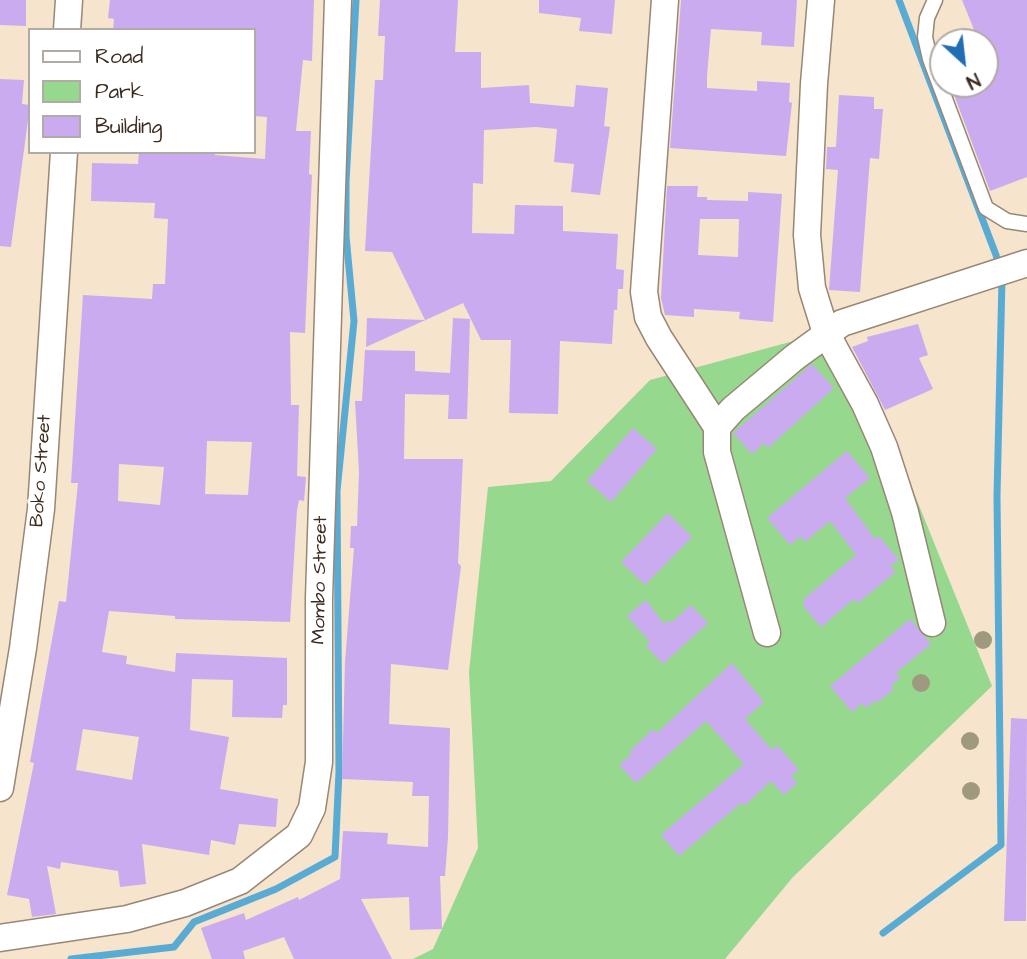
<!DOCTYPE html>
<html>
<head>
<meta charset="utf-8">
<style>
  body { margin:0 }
  #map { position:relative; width:1027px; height:959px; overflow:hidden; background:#f6e4cd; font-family:"Architects Daughter",sans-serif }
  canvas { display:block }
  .legend { position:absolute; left:28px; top:28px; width:228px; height:126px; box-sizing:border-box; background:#fff; border:2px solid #b1aaa5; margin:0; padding:9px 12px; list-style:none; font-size:21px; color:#3b2a1e }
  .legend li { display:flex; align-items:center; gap:14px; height:35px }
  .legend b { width:35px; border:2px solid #b1aaa5 }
  .north { position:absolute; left:929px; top:28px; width:70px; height:70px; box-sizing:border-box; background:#fff; border:2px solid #b1aaa5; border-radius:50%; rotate:153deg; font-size:19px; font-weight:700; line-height:28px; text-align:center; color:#3b2a1e }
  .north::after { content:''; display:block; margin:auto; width:24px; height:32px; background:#1f6fb2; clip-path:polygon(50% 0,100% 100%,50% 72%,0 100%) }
</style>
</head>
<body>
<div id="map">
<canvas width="1027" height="959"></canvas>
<ul class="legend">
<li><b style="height:9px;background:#fff"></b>Road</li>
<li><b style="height:19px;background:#97d88f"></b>Park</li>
<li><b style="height:19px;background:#cbabef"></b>Building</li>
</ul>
<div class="north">N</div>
</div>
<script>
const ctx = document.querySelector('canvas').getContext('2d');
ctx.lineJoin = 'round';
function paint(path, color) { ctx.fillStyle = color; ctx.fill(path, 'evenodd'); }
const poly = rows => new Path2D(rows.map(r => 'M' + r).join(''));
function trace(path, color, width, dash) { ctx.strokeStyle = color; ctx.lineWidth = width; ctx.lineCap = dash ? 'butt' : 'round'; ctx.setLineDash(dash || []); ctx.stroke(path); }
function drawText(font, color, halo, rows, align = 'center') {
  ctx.font = font + ' "Architects Daughter",sans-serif'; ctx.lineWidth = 6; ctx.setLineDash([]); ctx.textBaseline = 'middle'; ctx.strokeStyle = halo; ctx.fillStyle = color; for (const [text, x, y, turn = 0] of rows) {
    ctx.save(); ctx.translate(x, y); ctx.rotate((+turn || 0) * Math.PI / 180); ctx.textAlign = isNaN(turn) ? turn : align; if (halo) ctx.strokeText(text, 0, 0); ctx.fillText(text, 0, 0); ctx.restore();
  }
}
paint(poly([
  [834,330,882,414,992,686,793,877,725,959,413,959,433,949,478,848,469,672,488,487,551,481,650,380]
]), '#97d88f');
trace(poly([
  [883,933,1001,845,997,496,1002,279,996,255,899,0],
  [71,959,174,947,194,922,276,889,335,857,339,772,337,491,354,321,346,236,346,182,356,0]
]), '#59abd4', 7);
paint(poly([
  [0,0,26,0,26,26,0,25],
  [110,0,314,0,312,61,303,60,296,131,311,131,309,174,312,175,305,333,290,332,291,405,299,405,297,476,306,477,304,501,299,500,297,510,290,622,175,619,175,616,109,611,102,652,127,656,126,664,175,672,176,653,287,658,287,705,283,705,282,718,232,717,233,680,192,679,190,730,229,737,220,789,278,799,276,827,239,824,235,845,211,840,209,855,142,844,146,884,120,887,118,871,61,862,60,869,47,866,56,914,32,917,29,899,7,895,34,763,30,762,59,601,66,602,78,483,71,483,83,295,152,299,153,284,165,284,168,219,154,218,155,203,91,201,92,163,138,164,139,152,214,152,215,155,265,159,267,117,254,116,254,30,113,30,114,19,108,18],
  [207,441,252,442,248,495,205,494],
  [119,464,164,467,160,505,118,501],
  [83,729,139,737,132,780,76,770],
  [380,0,458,0,455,52,481,52,481,88,529,85,530,103,574,107,576,85,608,88,604,126,610,127,600,195,571,192,574,164,554,162,557,129,536,127,484,130,483,184,473,183,472,233,514,234,515,205,563,206,563,231,618,234,616,269,624,270,623,289,618,289,617,310,614,310,612,344,560,341,558,414,509,413,511,340,481,340,463,303,366,347,367,318,425,320,392,252,365,251,375,80,383,80,385,36,378,36],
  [539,0,615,0,612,34,579,31,581,18,539,13],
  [681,0,797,0,794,47,761,45,762,32,711,29,707,76,707,88,757,91,757,81,790,83,789,102,792,103,786,156,670,148],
  [962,0,1027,0,1027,177,990,191,950,84,985,84,985,42,979,42],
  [0,79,24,80,22,104,30,105,11,247,0,246],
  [839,95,874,97,874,109,883,109,879,159,870,158,860,292,829,290,838,170,826,169,827,147,836,147],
  [667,186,698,186,697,197,707,197,707,200,748,201,748,192,782,194,773,322,739,319,740,312,694,309,694,317,665,315,661,298],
  [700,219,739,219,738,257,698,255],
  [453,318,470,319,467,419,448,419,449,395,405,394,404,459,463,459,458,563,461,566,448,670,391,664,389,724,450,728,448,837,445,876,440,876,442,929,410,930,409,897,361,899,392,959,294,959,284,937,243,951,245,959,212,959,201,928,244,913,246,920,298,897,299,900,340,879,343,831,388,833,387,844,428,847,429,796,412,796,413,782,342,779,345,662,354,548,350,548,351,526,357,526,359,472,355,401,362,401,365,350,415,351,415,371,450,373],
  [918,324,928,355,919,358,933,389,885,410,852,347,868,341,867,337],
  [812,364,834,388,768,448,764,443,752,454,733,433],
  [633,428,657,449,611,502,587,481],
  [847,451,870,478,845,498,875,539,879,536,899,560,890,566,896,572,858,603,854,599,821,627,804,607,804,599,856,555,830,521,805,542,801,536,790,545,767,518],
  [668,513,692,537,645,585,621,562],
  [646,600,664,624,668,620,671,623,691,605,708,623,663,664,646,646,650,642,627,616],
  [910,619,931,644,896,673,900,678,891,686,894,689,877,703,875,700,866,708,862,703,852,712,830,686],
  [732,663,764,702,745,719,772,750,777,745,799,770,791,776,797,783,784,795,771,781,744,806,741,803,679,856,661,835,744,764,706,721,636,783,619,765,631,755,629,752,653,729,657,733],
  [1011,718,1027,719,1026,921,1004,921]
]), '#cbabef');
const lane = poly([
  [935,0,927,18,925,37,930,59,986,208,1007,221,1027,224]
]);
const street = poly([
  [665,0,644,292,648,317,659,338,717,427],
  [821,0,814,84,807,235,812,288,826,333,865,404,884,447,905,512,932,623],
  [67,30,69,0],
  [767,633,717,452,717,427,733,409,795,357,842,323,1027,263],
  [0,788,23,648,41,509,64,152],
  [0,938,127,919,185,903,240,881,299,835,312,808,319,762,319,598,338,0]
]);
trace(lane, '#988776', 17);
trace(street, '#988776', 29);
trace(lane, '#fff', 14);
trace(street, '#fff', 26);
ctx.fillStyle = '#9f9a7f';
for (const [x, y] of [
  [983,640],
  [921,683],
  [970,741],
  [971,791]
]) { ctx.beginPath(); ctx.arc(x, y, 9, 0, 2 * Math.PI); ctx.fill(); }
drawText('19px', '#3b2a1e', '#fff', [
  ["Boko Street",42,471,-86],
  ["Mombo Street",321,580,-89]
]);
</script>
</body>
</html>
